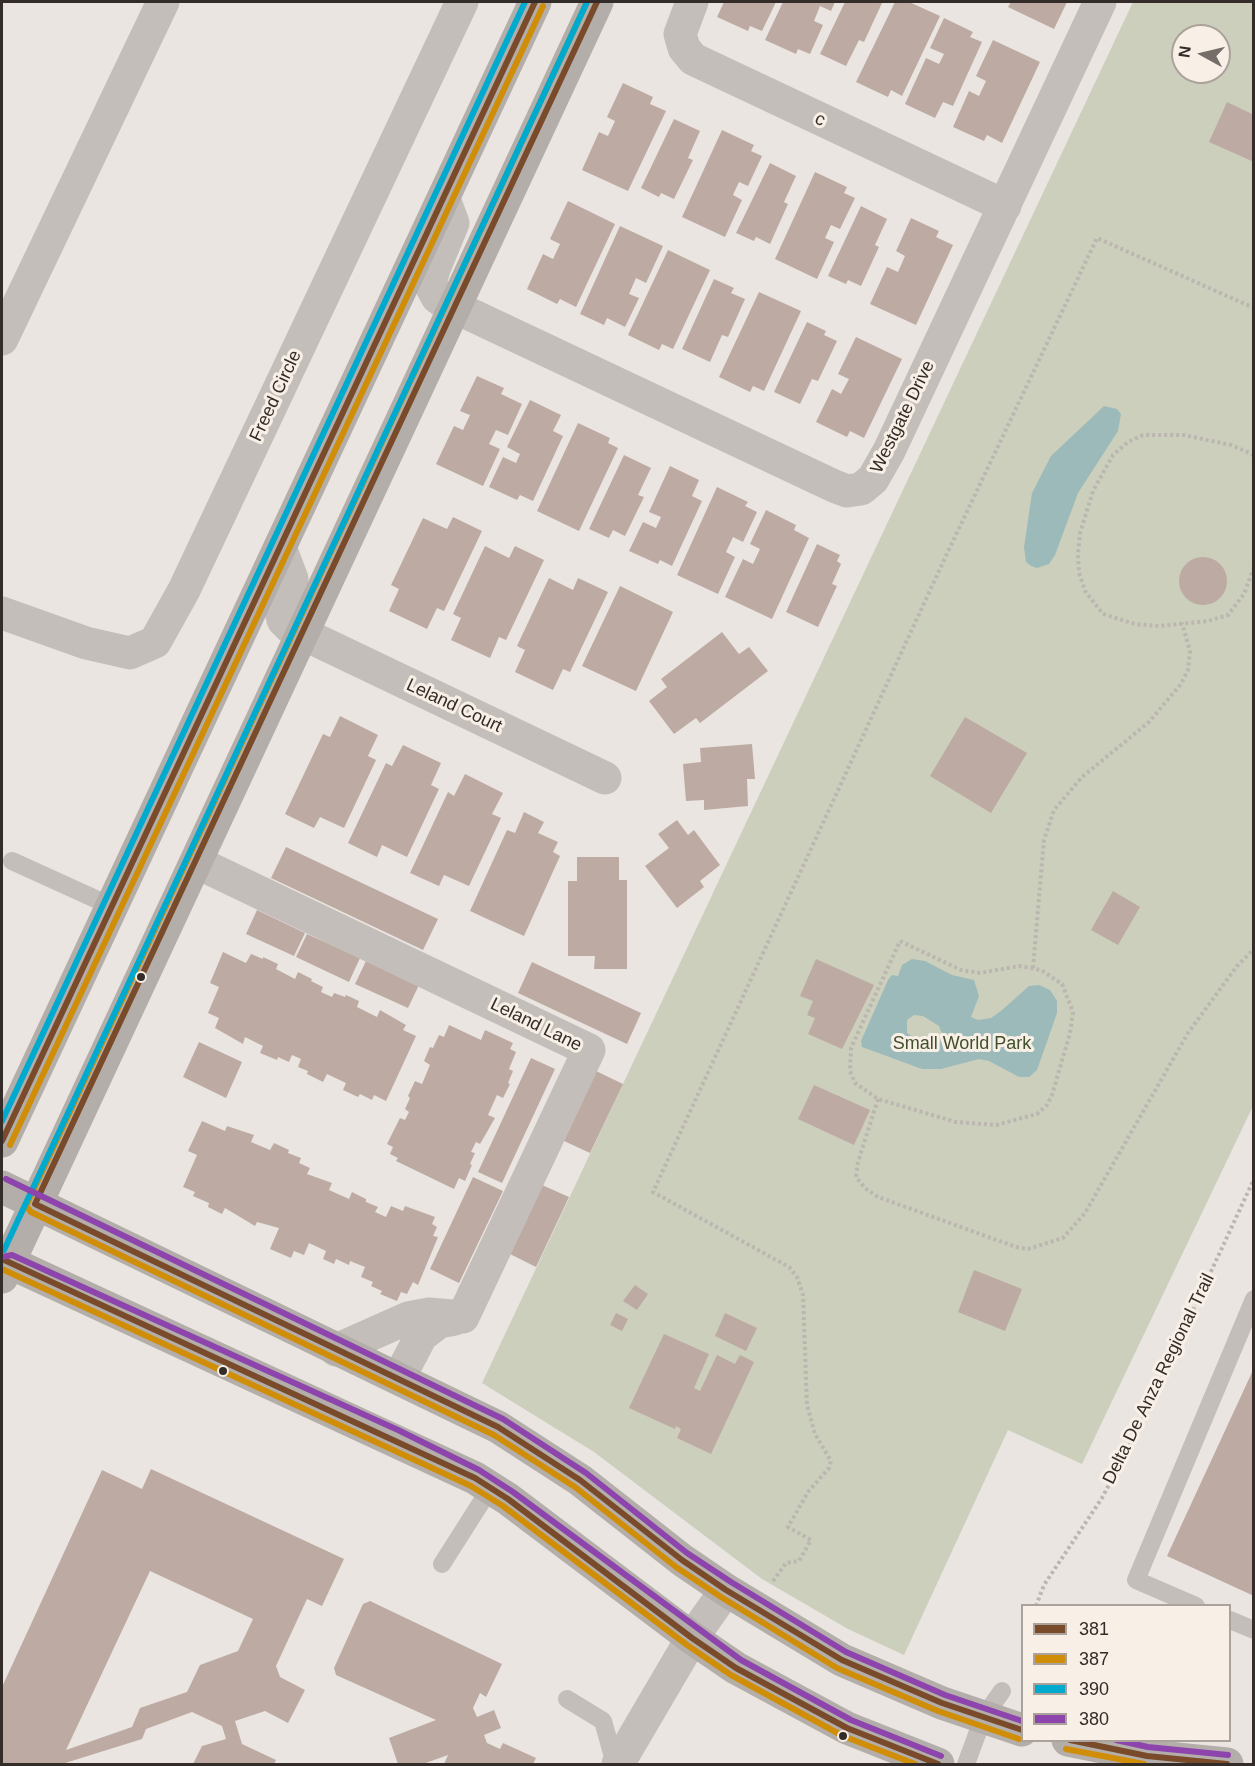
<!DOCTYPE html>
<html>
<head>
<meta charset="utf-8">
<style>
  body { margin:0 }
  #map { position:relative; width:1255px; height:1766px; overflow:hidden; background:#eae5e0; font-family:Arial,sans-serif }
  canvas { display:block }
  .frame { position:absolute; inset:0; border:3px solid #342c28; pointer-events:none }
  .legend { position:absolute; left:1021px; top:1604px; width:210px; height:138px; box-sizing:border-box; background:#f8f0e7; border:2px solid #aaa29b; margin:0; padding:8px 10px; list-style:none; font-size:18px; color:#342c28 }
  .legend li { display:flex; align-items:center; gap:12px; height:30px }
  .legend b { width:30px; border:2px solid #aaa29b }
  .north { position:absolute; left:1171px; top:24px; width:60px; height:60px; box-sizing:border-box; background:#f8f0e7; border:2px solid #aaa29b; border-radius:50%; rotate:278deg; font-size:16px; font-weight:700; line-height:24px; text-align:center; color:#342c28 }
  .north::after { content:''; display:block; margin:auto; width:21px; height:27px; background:#746d68; clip-path:polygon(50% 0,100% 100%,50% 72%,0 100%) }
</style>
</head>
<body>
<div id="map">
<canvas width="1255" height="1766"></canvas>
<div class="frame"></div>
<ul class="legend">
<li><b style="height:8px;background:#7a4b2a"></b>381</li>
<li><b style="height:8px;background:#d08e08"></b>387</li>
<li><b style="height:8px;background:#00a9ce"></b>390</li>
<li><b style="height:8px;background:#8e44ad"></b>380</li>
</ul>
<div class="north">N</div>
</div>
<script>
const ctx = document.querySelector('canvas').getContext('2d');
ctx.lineJoin = 'round';
function paint(path, color) { ctx.fillStyle = color; ctx.fill(path, 'evenodd'); }
const poly = rows => new Path2D(rows.map(r => 'M' + r).join(''));
function trace(path, color, width, dash) { ctx.strokeStyle = color; ctx.lineWidth = width; ctx.lineCap = dash ? 'butt' : 'round'; ctx.setLineDash(dash || []); ctx.stroke(path); }
function drawText(font, color, halo, rows, align = 'center') {
  ctx.font = font + ' Arial,sans-serif'; ctx.lineWidth = 6; ctx.setLineDash([]); ctx.textBaseline = 'middle'; ctx.strokeStyle = halo; ctx.fillStyle = color; for (const [text, x, y, turn = 0] of rows) {
    ctx.save(); ctx.translate(x, y); ctx.rotate((+turn || 0) * Math.PI / 180); ctx.textAlign = isNaN(turn) ? turn : align; if (halo) ctx.strokeText(text, 0, 0); ctx.fillText(text, 0, 0); ctx.restore();
  }
}
paint(poly([
  [1133,2,1253,2,1253,1106,1082,1464,1008,1430,904,1655,848,1629,762,1579,594,1452,482,1383],
  [1183,36,1219,36,1219,72,1183,72]
]), '#cbcfbb');
paint(poly([
  [1104,406,1117,409,1121,414,1118,431,1078,493,1055,555,1049,564,1037,568,1031,566,1026,562,1024,547,1032,493,1051,456],
  [912,959,925,961,952,975,974,980,979,996,971,1017,978,1020,991,1018,1001,1011,1029,986,1039,985,1050,990,1057,1001,1057,1013,1037,1070,1029,1077,1019,1077,989,1061,979,1059,941,1069,922,1069,862,1047,861,1041,888,980,892,975,898,976,902,965],
  [914,1015,923,1016,939,1026,943,1036,939,1044,926,1045,907,1033,907,1020]
]), '#9dbaba');
paint(poly([
  [724,2,776,2,762,31,750,26,748,31,717,17],
  [783,2,835,2,831,11,820,6,814,21,823,25,810,54,798,49,796,54,765,40],
  [845,2,882,3,864,42,859,40,846,66,820,54],
  [895,2,909,2,940,16,902,96,891,90,888,97,856,82],
  [1011,2,1067,2,1054,29,1008,7],
  [944,18,973,32,970,37,982,42,953,106,943,102,935,118,905,104,926,58,939,64,944,54,930,48],
  [993,40,1040,62,1002,143,987,135,984,141,953,127,969,91,979,96,986,81,976,76],
  [623,83,653,97,650,104,666,111,628,191,582,170,599,132,608,136,615,121,607,117],
  [1227,102,1254,115,1254,162,1209,142],
  [674,119,700,131,688,158,693,160,674,199,661,193,659,197,641,188],
  [722,130,754,145,751,151,762,156,748,186,739,182,733,195,742,200,725,237,682,217],
  [770,163,796,176,784,202,788,204,770,244,756,237,754,241,736,233],
  [815,172,847,187,844,193,855,198,840,229,831,225,825,238,834,242,817,279,775,259],
  [568,201,615,224,576,307,560,299,557,304,527,289,543,254,553,259,560,244,550,239],
  [861,206,887,219,875,245,879,247,861,286,848,280,846,284,828,276],
  [911,218,939,231,936,237,953,245,916,325,870,304,887,267,898,272,905,256,896,251],
  [620,226,663,246,646,283,636,278,629,294,639,298,625,327,607,318,604,325,580,314],
  [668,250,710,270,673,349,662,344,659,350,628,335],
  [714,279,734,288,731,293,745,299,728,337,722,335,710,362,682,349],
  [759,292,801,311,764,391,753,386,750,392,719,377],
  [807,322,826,331,824,335,837,341,818,381,812,379,800,404,774,392],
  [856,337,902,359,864,438,850,431,847,437,816,422,832,389,841,394,849,379,838,374],
  [477,376,504,388,501,394,522,404,508,435,496,430,489,444,500,449,483,486,436,464,454,426,463,430,470,415,460,411],
  [530,400,561,415,553,431,563,436,533,501,520,495,517,500,489,487,503,457,516,463,520,454,507,447],
  [578,423,610,438,608,443,618,448,579,531,537,511],
  [624,455,651,468,638,495,644,497,625,536,613,530,609,538,589,529],
  [670,466,699,480,692,496,702,501,672,566,660,560,658,564,629,551,643,522,656,528,661,517,649,512],
  [717,487,748,502,745,506,757,512,743,542,733,537,726,552,735,557,718,594,677,575],
  [766,510,796,525,794,530,809,538,772,619,725,597,743,559,753,564,760,549,750,544],
  [453,517,482,531,444,611,437,608,427,629,389,611,399,589,391,585,423,518,447,529],
  [817,544,840,555,837,561,841,564,832,584,837,586,818,627,786,612],
  [485,546,509,558,515,546,544,560,506,640,499,637,490,658,451,640,461,618,453,614],
  '1179 581a24 24 0 1 1 48 0a24 24 0 1 1-48 0Z',
  [549,578,573,590,578,578,608,592,570,672,563,669,553,690,515,672,525,650,517,646],
  [620,586,673,612,636,691,582,666],
  [722,632,739,654,749,647,768,671,700,723,696,718,674,734,649,701,667,687,661,679],
  [340,716,378,735,368,756,376,760,344,828,320,817,314,828,285,814,323,734,330,737],
  [965,717,1027,753,991,813,930,776],
  [752,744,755,779,747,779,748,806,704,810,704,800,686,801,683,764,701,762,700,748],
  [403,745,441,763,431,785,439,789,407,857,382,845,377,857,348,843,386,763,392,766],
  [465,774,503,793,492,814,501,818,469,886,444,875,439,886,410,873,448,792,454,796],
  [524,812,544,822,538,833,558,842,553,852,560,856,524,936,470,911,507,830,515,833],
  [677,820,688,835,694,830,720,865,700,881,704,887,677,908,645,866,669,848,658,834],
  [286,847,438,919,423,950,271,878],
  [577,857,619,857,619,880,627,880,627,969,594,969,595,956,568,956,568,881,577,881],
  [1113,891,1140,907,1118,945,1091,930],
  [257,910,305,933,294,956,246,934],
  [307,934,360,958,349,982,296,957],
  [223,952,246,963,251,954,263,959,263,957,278,964,276,969,295,979,298,972,312,979,311,981,323,987,321,992,332,997,334,993,345,997,346,995,359,1001,357,1007,377,1017,380,1010,406,1025,403,1030,416,1036,386,1101,374,1095,372,1100,360,1094,358,1097,343,1090,346,1083,327,1074,323,1082,307,1074,308,1071,298,1067,301,1059,292,1055,289,1062,278,1057,277,1060,260,1053,263,1046,245,1037,243,1044,215,1028,219,1018,208,1013,219,987,210,983],
  [816,959,874,985,842,1049,808,1034,815,1018,807,1015,813,1001,800,996],
  [366,961,419,985,408,1008,355,984],
  [532,962,641,1013,627,1044,518,993],
  [449,1025,481,1040,485,1030,513,1043,510,1049,516,1052,509,1069,513,1071,508,1083,510,1084,503,1098,497,1095,488,1115,495,1118,480,1144,476,1142,471,1152,475,1153,470,1164,472,1165,465,1181,459,1178,454,1189,396,1161,398,1158,390,1154,393,1147,387,1144,400,1118,405,1120,409,1112,405,1109,410,1098,408,1096,415,1081,422,1084,430,1065,424,1061,430,1047,433,1048,439,1035,444,1037],
  [199,1042,242,1062,226,1098,183,1077],
  [531,1058,555,1069,502,1183,478,1172],
  [596,1071,623,1084,590,1153,564,1141],
  [814,1085,870,1110,854,1145,798,1119],
  [202,1121,225,1131,227,1126,254,1135,251,1142,270,1150,274,1143,289,1150,288,1153,301,1158,299,1163,310,1168,307,1174,332,1183,329,1190,349,1199,352,1192,366,1199,366,1202,378,1207,375,1212,386,1217,391,1206,403,1211,405,1206,435,1217,432,1224,437,1227,433,1236,438,1237,418,1285,413,1282,407,1294,401,1292,397,1301,380,1294,382,1291,371,1286,373,1282,361,1277,365,1267,350,1261,349,1265,336,1259,334,1264,323,1259,326,1251,309,1243,304,1255,294,1251,291,1258,270,1249,279,1228,257,1222,255,1226,225,1208,222,1214,208,1207,209,1203,193,1196,195,1192,183,1187,197,1155,188,1151],
  [473,1177,503,1191,459,1283,430,1269],
  [542,1185,569,1197,536,1267,510,1254],
  [974,1270,1022,1289,1005,1331,958,1312],
  [635,1285,648,1294,637,1310,623,1301],
  [616,1313,628,1319,622,1331,610,1325],
  [725,1313,757,1328,746,1351,715,1336],
  [664,1334,709,1354,694,1388,700,1391,717,1355,735,1364,740,1355,754,1362,711,1454,677,1438,681,1429,676,1426,675,1429,629,1408],
  [1254,1368,1254,1596,1167,1556],
  [151,1469,344,1559,322,1606,307,1599,276,1666,280,1677,305,1690,288,1723,265,1711,235,1721,242,1744,276,1760,274,1764,193,1764,202,1746,226,1739,222,1726,192,1712,146,1729,142,1739,62,1764,2,1764,2,1687,102,1470,142,1489],
  [150,1571,253,1619,238,1651,200,1665,187,1692,140,1708,132,1727,66,1750],
  [370,1601,502,1664,486,1697,480,1693,473,1708,477,1717,494,1710,501,1728,484,1735,487,1743,500,1749,503,1743,536,1758,533,1764,444,1764,448,1755,423,1764,398,1764,389,1738,436,1720,336,1675,334,1668,363,1604]
]), '#bdaba3');
trace(poly([
  [1254,455,1231,445,1184,435,1143,435,1128,442,1113,455,1093,491,1080,533,1078,555,1079,573,1085,591,1103,614,1135,624,1160,626,1208,621,1228,615,1244,594,1254,567],
  [900,941,961,970,980,973,1019,966,1041,970,1062,984,1073,1012,1070,1033,1052,1095,1047,1105,1037,1114,996,1125,956,1122,878,1099,855,1083,850,1071,851,1048,900,941],
  [1033,968,1044,840,1054,810,1082,777,1149,722,1181,684,1188,670,1190,651,1182,623],
  [878,1099,858,1162,856,1177,865,1188,878,1197,1016,1247,1028,1249,1063,1238,1085,1213,1188,1033,1237,966,1254,949],
  [773,1581,786,1563,799,1561,811,1540,788,1527,808,1492,829,1468,831,1461,815,1434,807,1405,803,1295,797,1277,789,1267,653,1192,944,560,1097,238,1254,308],
  [1036,1606,1044,1585,1102,1498,1135,1435,1254,1179]
]), '#bcb6b1', 4, [3, 3]);
trace(poly([
  [12,861,111,906],
  [442,1564,491,1487],
  [1196,1606,1136,1580,1254,1299],
  [1230,1620,1254,1630],
  [567,1699,603,1721,615,1764],
  [966,1764,983,1718,1002,1691]
]), '#c3beb9', 18);
trace(poly([
  [692,2,680,34,684,48,693,59,1005,206],
  [444,199,453,223,434,269,430,284,437,297,444,302,834,486,847,491,861,489,873,479,889,451,1100,2],
  [2,339,163,2],
  [280,547,292,579,291,590,281,611,283,620,291,628,605,778],
  [2,613,86,643,130,653,155,642,184,590,462,2],
  [196,862,589,1050,463,1317],
  [336,1350,408,1318,429,1314,463,1317],
  [399,1378,421,1336,439,1322,455,1319],
  [618,1764,692,1638,726,1590]
]), '#c3beb9', 33);
trace(poly([
  [2,1141,535,2],
  [2,1187,498,1427,580,1480,682,1560,726,1590,842,1660,942,1703,1022,1730],
  [2,1259,475,1478,508,1499,692,1638,736,1668,847,1728,938,1764],
  [2,1277,597,2],
  [1068,1740,1147,1756,1227,1764]
]), '#b4aeaa', 33);
trace(poly([
  [597,2,35,1204,498,1427,580,1480,682,1560,726,1590,842,1660,942,1703,1022,1730],
  [2,1141,535,2],
  [2,1259,475,1478,508,1499,692,1638,736,1668,847,1728,938,1764],
  [1070,1740,1147,1756,1227,1764]
]), '#7a4b2a', 6);
trace(poly([
  [587,2,26,1206,31,1212,494,1435,575,1487,676,1567,721,1597,837,1668,938,1711,1019,1739],
  [10,1145,543,6],
  [2,1269,471,1486,503,1506,687,1645,731,1675,843,1736,915,1764],
  [1066,1749,1144,1764]
]), '#d08e08', 6);
trace(poly([
  [2,1121,525,2],
  [4,1250,587,2]
]), '#00a9ce', 6);
trace(poly([
  [6,1179,503,1419,586,1473,687,1553,731,1582,846,1652,945,1695,1022,1721],
  [2,1257,12,1255,398,1430,479,1470,513,1492,741,1660,851,1720,941,1756],
  [1116,1740,1148,1747,1228,1755]
]), '#8e44ad', 6);
for (const [x, y, r, color] of [
  [141,977,5,"#342c28"],
  [223,1371,5,"#342c28"],
  [843,1736,5,"#342c28"]
]) { const dot = new Path2D(); dot.arc(x, y, r, 0, 2 * Math.PI); ctx.fillStyle = color; ctx.fill(dot); trace(dot, '#f8f0e7', 2); }
drawText('18px', '#342c28', '#f8f0e7', [
  ["c",820,120,25],
  ["Freed Circle",276,396,-65],
  ["Westgate Drive",903,417,-64],
  ["Leland Court",454,706,25],
  ["Leland Lane",536,1025,26],
  ["Delta De Anza Regional Trail",1159,1379,-64]
]);
drawText('18px', '#43502d', '#f8f0e7', [
  ["Small World Park",962,1044]
]);
</script>
</body>
</html>
